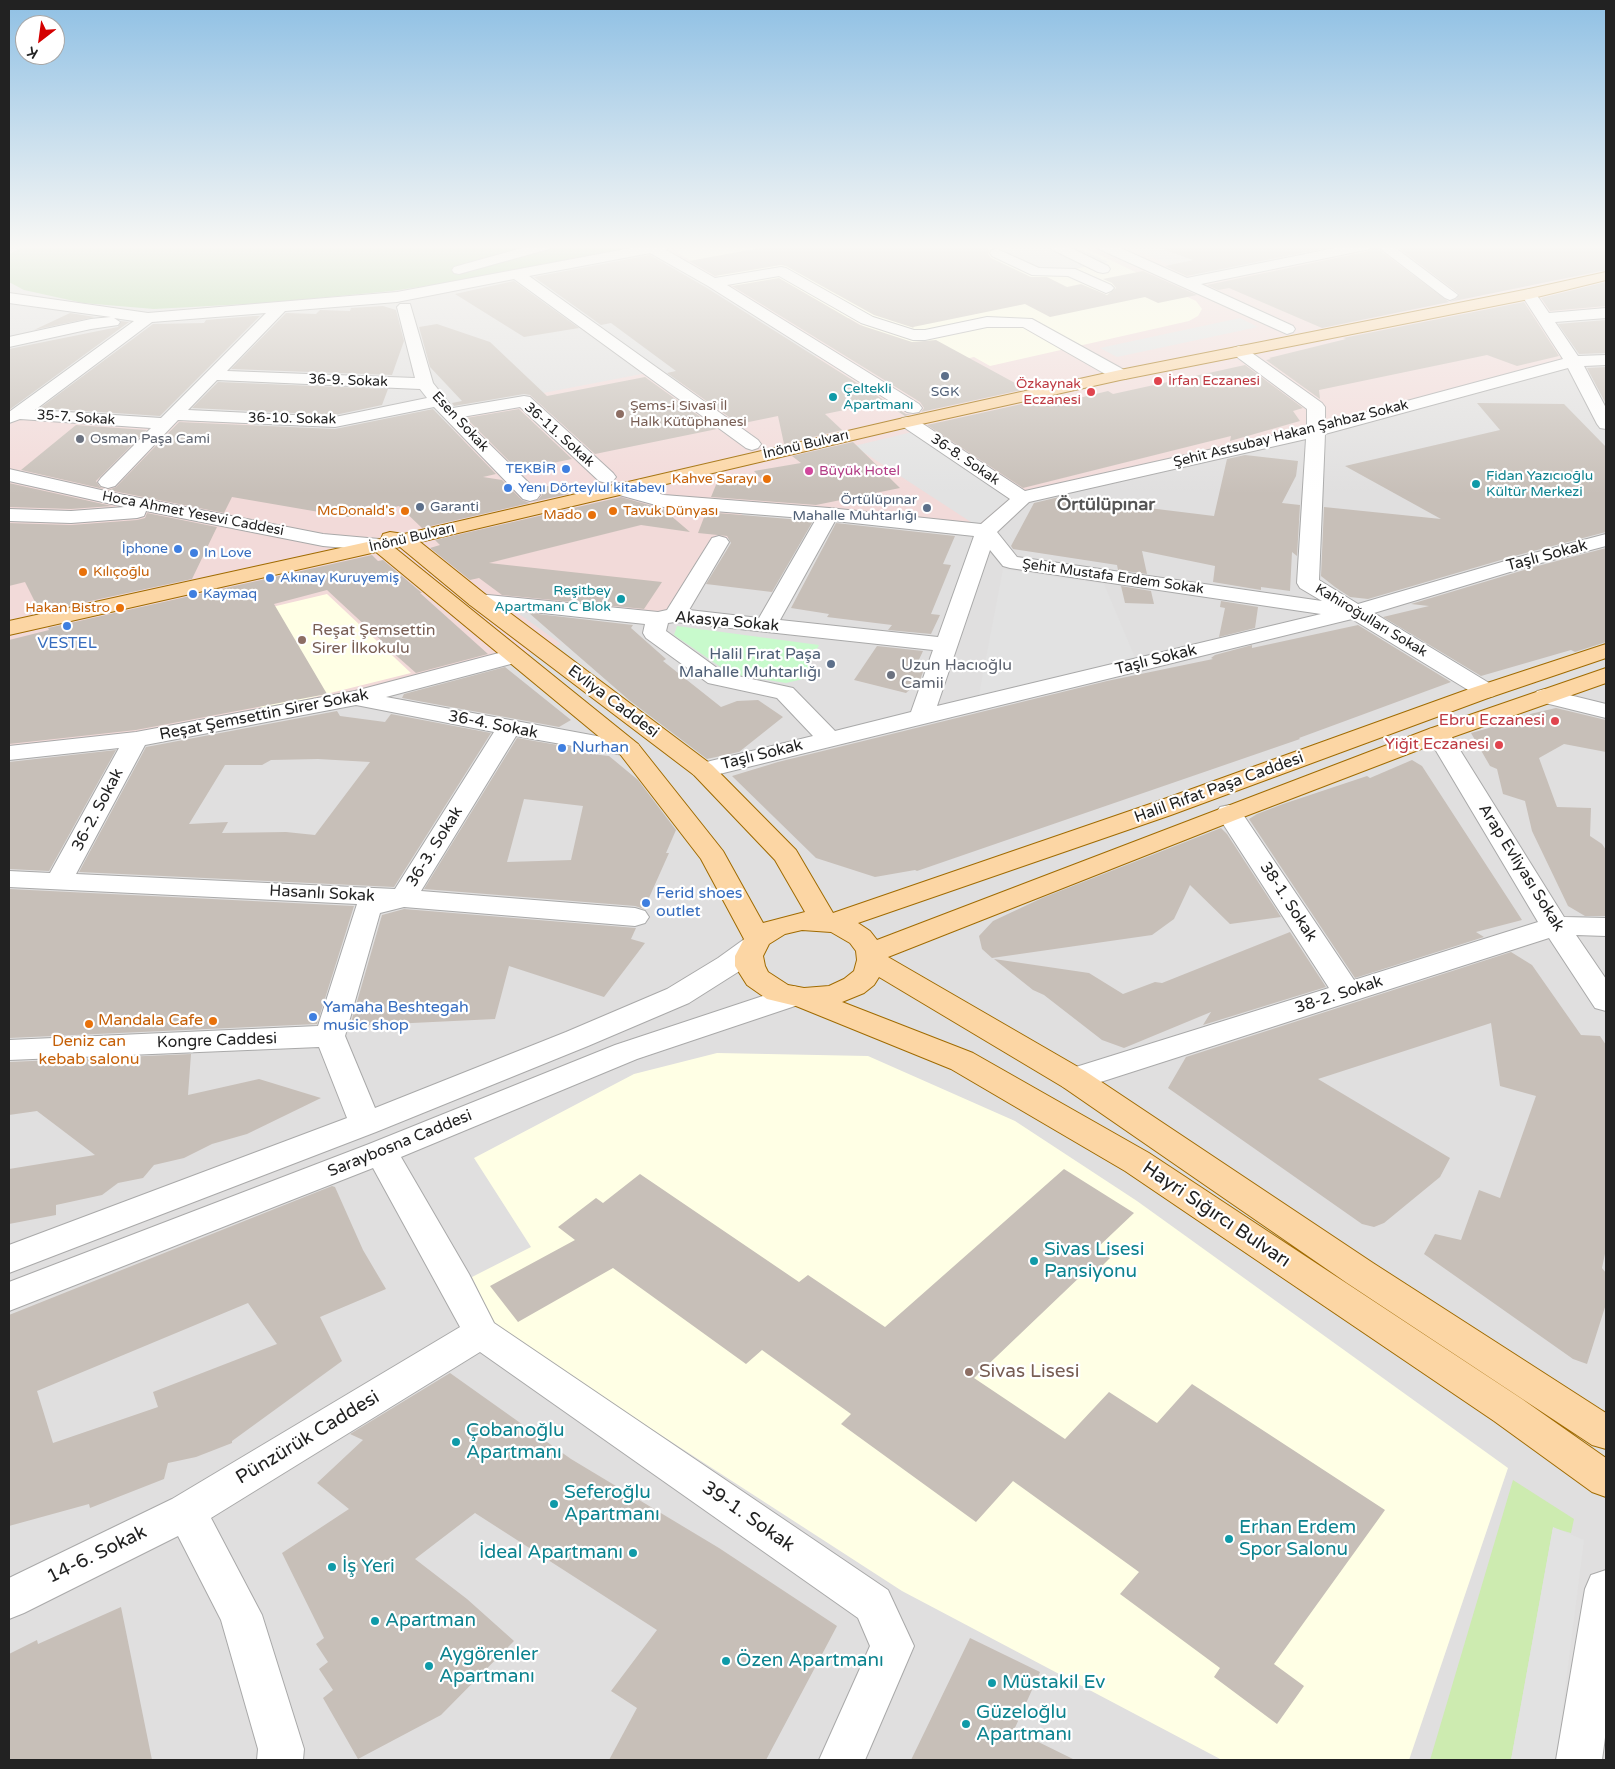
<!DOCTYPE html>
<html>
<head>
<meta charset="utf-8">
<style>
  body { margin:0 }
  #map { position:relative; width:1615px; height:1769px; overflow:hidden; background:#f2efe9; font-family:"Varela Round",sans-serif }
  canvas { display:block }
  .frame { position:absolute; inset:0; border:10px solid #222; pointer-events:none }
  .north { position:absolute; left:15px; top:15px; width:50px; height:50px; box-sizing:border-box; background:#fff; border:1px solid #a7a7a7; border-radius:50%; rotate:210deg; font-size:14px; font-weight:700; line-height:20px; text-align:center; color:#222 }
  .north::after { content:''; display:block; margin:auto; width:18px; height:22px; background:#d40000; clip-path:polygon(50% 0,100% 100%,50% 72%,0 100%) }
</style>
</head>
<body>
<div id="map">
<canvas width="1615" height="1769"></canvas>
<div class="frame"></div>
<div class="north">K</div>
</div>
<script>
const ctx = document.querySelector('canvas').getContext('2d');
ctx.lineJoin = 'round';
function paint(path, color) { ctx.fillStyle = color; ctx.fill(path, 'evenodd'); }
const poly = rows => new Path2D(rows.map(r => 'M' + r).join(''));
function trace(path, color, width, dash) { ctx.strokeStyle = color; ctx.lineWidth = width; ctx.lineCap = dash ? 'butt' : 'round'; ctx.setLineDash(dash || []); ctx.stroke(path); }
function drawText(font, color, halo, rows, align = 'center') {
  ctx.font = font + ' "Varela Round",sans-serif'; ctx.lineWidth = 4.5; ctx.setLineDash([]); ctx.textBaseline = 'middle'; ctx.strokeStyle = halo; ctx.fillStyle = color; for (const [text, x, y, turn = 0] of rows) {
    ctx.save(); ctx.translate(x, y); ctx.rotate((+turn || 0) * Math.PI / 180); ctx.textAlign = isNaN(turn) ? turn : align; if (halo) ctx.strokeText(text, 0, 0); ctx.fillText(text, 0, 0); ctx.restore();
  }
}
paint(poly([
  [9,246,1606,246,1606,1760,9,1760]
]), '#e0dfdf');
paint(poly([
  [643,246,1128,246,1204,280,1371,246,1606,246,1606,310,1547,317,1572,360,1033,499,998,532,744,511,679,620,501,601,561,644,400,692,149,744,9,760,9,409,160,420,258,421,219,462,462,439,439,413,647,373,662,385,818,356]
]), '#f2dad9');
paint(poly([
  [699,246,1081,246,1196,301,1202,309,1198,316,1189,321,990,366,974,357,933,366,849,318,803,327,678,253,680,250],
  [327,594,411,673,262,710,217,620],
  [717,1053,868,1056,1015,1121,1137,1201,1508,1468,1409,1760,1222,1760,902,1591,497,1329,472,1277,531,1247,474,1158,634,1074]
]), '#ffffe5');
paint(poly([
  [1513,1480,1574,1519,1571,1533,1553,1528,1511,1760,1430,1760]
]), '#cdebb0');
paint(poly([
  [25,246,638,246,512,273,392,291,265,303,154,309,83,303,24,290,9,282,9,254]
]), '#add19e');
paint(poly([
  [677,626,819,645,803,679,786,683,731,674,674,635]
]), '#c8facc');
paint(poly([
  [1025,246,1074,246,1108,262,1075,269,1040,270,998,251],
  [1240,318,1258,327,1117,357,1100,348],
  [912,432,1010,498,977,526,854,446],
  [1003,569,1104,584,1136,660,978,700],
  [1553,1527,1584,1540,1556,1760,1511,1760]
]), '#e2e2e2');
paint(poly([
  [771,246,982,246,990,250,988,254,991,258,1031,277,1047,277,1067,287,1081,284,1107,295,1116,288,1112,283,1103,279,1143,271,1197,295,1158,303,1145,297,1050,317,1025,304,913,327,914,328,874,315,786,266,781,265,715,276,689,261],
  [1162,246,1336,246,1187,276,1165,266,1193,260,1162,249],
  [1374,246,1449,302,1456,299,1459,294,1396,246,1606,246,1606,270,1322,328,1229,288,1218,290,1207,285,1370,251],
  [650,255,707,288,906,414,911,414,905,416,883,402,825,414,842,430,784,444,778,416,739,424,667,373,676,371,611,323,601,325,534,277],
  [779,278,860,325,912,342,936,340,1026,389,921,412,924,408,920,402,732,286],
  [514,281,579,328,524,337,455,294],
  [1606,282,1606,306,1550,311,1541,298],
  [1524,302,1559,356,1517,366,1487,355,1319,390,1320,399,1266,360,1271,359,1269,358,1346,339,1343,338],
  [383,306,396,310,404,341,392,375,231,369,286,313,316,314,320,310,350,311,351,308],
  [70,313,95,317,34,330],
  [254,316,260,316,160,416,40,408,153,324,204,323,206,320],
  [1606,320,1606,353,1579,354,1558,324],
  [121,321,129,322,9,410,9,349,118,327],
  [437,324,490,342,547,396,645,377,717,429,595,454,530,395,524,394,454,406,452,403,462,401,430,367,419,327],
  [1245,365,1303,408,1293,411,1300,421,1230,441,1231,436,1023,488,927,425,1044,399,1054,404,1108,391,1113,394],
  [1606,367,1606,404,1587,368],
  [218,382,388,389,382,405,335,415,192,408],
  [1477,403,1564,404,1606,447,1606,532,1518,555,1368,599,1350,597,1335,587,1321,576,1324,507,1441,519,1345,466,1500,430],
  [433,409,496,474,483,477,502,480,522,500,530,503,422,528,399,506,348,517,232,497,224,513,108,490,116,487,179,422,335,429],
  [519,409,572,459,518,470,466,418],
  [76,425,147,430,96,481,100,487,104,489,21,470],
  [853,442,900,488,816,505,711,497,718,480,764,482,754,471,801,463,792,456],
  [1245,455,1298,461,1296,476,1282,503,1300,505,1297,556,1292,552,1290,591,1261,587,1261,590,1213,582,1215,566,1142,551,1147,574,1118,570,1117,565,1013,549,1011,546,1034,503,1059,497,1214,516,1227,459],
  [9,483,112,506,71,509,9,507],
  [533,484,582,491,532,502,538,500,542,495],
  [621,497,663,509,690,532,641,525,489,563,662,582,644,609,502,595,479,578,470,580,430,548,440,545,435,540],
  [706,512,813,521,772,592,706,584,731,543,727,536,698,533],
  [147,513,217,527,192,579,40,612,25,582,9,586,9,523,71,525,137,520,145,518],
  [836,523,955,536,943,564,951,565,931,614,940,615,931,634,888,630,892,625,827,617,829,614,791,608],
  [1606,548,1606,642,1575,652,1571,650,1481,676,1383,617,1429,606,1411,604,1534,567],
  [372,555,378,561,383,560,422,593,420,593,488,654,416,673,382,643,383,642,327,590,274,604,327,694,136,730,9,744,9,640,49,630,48,628],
  [1121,586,1151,591,1154,604,1125,603],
  [1221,601,1258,607,1255,628,1219,637,1225,608,1220,607],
  [529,613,633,625,631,628,666,659,663,661,721,707,737,701,758,700,783,717,739,752,707,759,629,700],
  [1358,625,1451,682,1299,738,1300,739,917,871,915,870,875,877,816,858,732,776,778,762,985,711,1107,681,1213,659,1211,658,1215,655,1252,645,1252,648],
  [877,646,923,651,916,666,924,669,920,680,906,693,854,680],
  [505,667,571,720,559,727,402,698,404,694],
  [1556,708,1606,720,1606,752,1564,744,1539,758,1557,807,1591,808,1590,836,1602,844,1606,850,1606,916,1585,916,1568,906,1532,831,1525,801,1503,794,1497,769,1490,766,1471,733,1528,717,1530,714],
  [337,711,340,716,385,722,391,714,491,733,394,887,79,872,146,747],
  [318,759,370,762,315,835,286,832,222,833,228,822,189,824,225,765,262,765,271,760],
  [517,738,587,750,592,754,609,756,638,780,676,830,666,853,669,853,644,909,635,906,424,889],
  [524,799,583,806,571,860,507,862],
  [116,750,49,871,9,869,9,762],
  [1412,760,1422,766,1522,920,1476,932,1484,937,1355,978,1249,819,1257,814,1283,804,1367,776,1370,778],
  [1221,828,1227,834,1281,917,1230,924,1190,885,1174,919,1152,935,992,958,982,949,979,936,993,921,1042,898],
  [9,889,354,906,317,1024,9,1038],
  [404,909,636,928,631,939,645,943,604,997,509,966,495,1019,350,1026,382,915],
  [1290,932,1326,987,1203,1025,1211,1012,1124,1048,1102,1040,1044,995,1033,990,994,959,1089,973,1123,994,1155,982,1162,983],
  [1511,952,1532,965,1581,1035,1600,1036,1606,1045,1606,1249,1602,1268,1606,1273,1606,1304,1587,1364,1573,1359,1424,1254,1435,1234,1461,1240,1479,1190,1500,1198,1536,1096,1500,1086,1491,1023,1318,1079,1450,1158,1440,1177,1384,1223,1374,1227,1362,1224,1168,1088,1186,1057],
  [191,1054,188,1095,259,1079,321,1098,247,1134,212,1144,184,1158,154,1165,143,1178,118,1183,102,1195,56,1205,56,1215,9,1224,9,1169,95,1155,37,1111,9,1115,9,1062],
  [1064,1169,1134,1213,1096,1249,1110,1258,1091,1277,1084,1273,974,1378,1065,1439,1109,1392,1157,1423,1192,1384,1385,1510,1274,1664,1304,1686,1277,1724,1214,1677,1220,1668,1120,1594,1139,1572,1013,1481,976,1522,841,1424,851,1414,762,1350,746,1364,613,1268,518,1322,490,1286,575,1240,558,1227,596,1198,603,1203,640,1174,799,1282,808,1275,885,1327],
  [332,1186,335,1187,363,1250,386,1289,320,1317,342,1361,232,1441,232,1443,196,1457,168,1463,164,1479,90,1508,89,1504,9,1526,9,1315],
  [248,1303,277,1344,153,1392,158,1407,53,1443,37,1391],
  [450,1373,571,1459,719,1548,837,1626,766,1760,609,1760,637,1708,611,1691,657,1630,475,1513,415,1559,467,1599,514,1641,441,1715,358,1759,323,1698,333,1690,319,1669,328,1662,316,1644,324,1638,282,1553,349,1509,317,1483,363,1440,350,1434],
  [121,1607,152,1760,9,1760,9,1654,37,1640,38,1644],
  [970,1638,1040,1672,1014,1730,1075,1760,911,1760]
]), '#c7bfb8');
const minor = poly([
  [529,246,551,246,549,249,459,274,454,273,452,270,454,267,529,246],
  [642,246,671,246,666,250,715,278,781,267,786,268,873,317,914,330,925,330,987,317,1032,319,1126,371,1128,375,1126,379,1114,379,1023,327,987,327,925,340,913,340,861,323,779,276,727,285,919,404,922,408,919,412,913,413,907,412,708,286,650,253,529,276,758,440,761,444,758,448,752,450,746,448,514,279,397,302,285,311,227,371,415,378,397,307,400,304,410,304,433,383,453,408,524,396,530,397,613,473,616,477,613,481,606,483,599,481,520,407,462,417,537,491,540,495,537,499,530,501,523,499,434,407,335,427,178,420,115,486,108,488,101,486,98,482,101,478,151,428,20,419,9,423,9,412,134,321,114,318,120,322,118,325,91,329,9,347,9,337,91,319,111,317,9,303,9,293,148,313,397,292,642,246],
  [266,313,161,418,35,410,152,322,266,313],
  [217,380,420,389,427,398,335,417,188,410,217,380],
  [1049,246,1067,246,1108,266,1110,269,1108,272,1103,273,1098,272,1051,249,1049,246],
  [1097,246,1116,246,1187,278,1345,246,1372,246,1370,249,1365,250,1201,284,1293,326,1295,329,1293,332,1287,334,1099,249,1097,246],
  [1377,246,1393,246,1458,295,1455,298,1450,300,1445,298,1377,246],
  [997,249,1039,268,1075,269,1111,285,1114,288,1111,291,1106,293,1068,276,1032,275,992,256,990,253,992,250,997,249],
  [1529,289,1534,291,1549,313,1606,308,1606,318,1555,322,1578,356,1606,355,1606,365,1584,366,1606,408,1606,429,1600,428,1597,424,1568,368,1325,434,1319,580,1358,604,1519,557,1606,534,1606,546,1533,565,1374,613,1494,686,1498,691,1494,696,1486,698,1478,696,1352,619,703,778,694,775,690,770,694,765,813,736,777,698,708,683,646,638,643,633,645,624,478,606,470,605,467,600,470,595,478,594,658,612,667,610,712,538,719,536,726,538,729,542,689,610,759,618,816,519,663,507,612,493,609,489,612,485,619,483,664,495,829,508,981,524,1010,499,902,426,899,422,902,418,908,417,914,418,1025,491,1307,428,1307,409,1233,354,1231,351,1233,348,1239,346,1245,348,1322,403,1325,407,1325,423,1563,359,1521,294,1524,291,1529,289],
  [1306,439,1297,583,1300,588,1322,601,1017,557,997,532,1029,502,1306,439],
  [835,521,974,536,938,637,780,620,835,521],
  [990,550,1003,566,1010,568,1321,614,937,706,990,550],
  [675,622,933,650,911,712,835,731,793,688,724,673,666,631,668,623,675,622],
  [9,469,114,493,323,534,379,539,386,541,389,545,386,549,379,551,323,546,146,511,144,516,137,518,71,523,9,521,9,509,71,511,125,507,9,481,9,469],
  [514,649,522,651,525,656,522,661,386,697,629,742,638,744,641,749,638,754,629,756,516,736,421,891,635,908,645,911,649,917,645,923,635,926,404,907,380,913,345,1036,375,1108,566,1032,667,989,718,958,743,940,753,937,763,940,767,946,763,952,738,972,689,1003,588,1046,376,1132,9,1273,9,1245,347,1118,319,1047,9,1060,9,1040,318,1026,357,904,9,887,9,871,50,873,119,748,9,760,9,746,136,732,355,691,514,649],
  [356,705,494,732,395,889,76,874,145,745,356,705],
  [1545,689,1606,704,1606,718,1537,701,1533,696,1537,691,1545,689],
  [1438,727,1447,729,1450,734,1564,917,1606,918,1606,936,1576,935,1606,979,1606,1011,1595,1008,1549,938,1085,1087,1074,1090,1063,1087,1058,1079,1063,1071,1329,988,1216,813,1220,807,1229,805,1238,807,1354,980,1538,922,1426,734,1429,729,1438,727],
  [793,986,804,989,808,996,804,1003,637,1059,401,1157,469,1274,494,1323,888,1590,914,1646,865,1760,819,1760,870,1646,858,1618,480,1352,211,1518,262,1615,304,1749,303,1760,257,1760,258,1749,221,1620,178,1536,24,1613,9,1619,9,1578,172,1499,460,1327,373,1168,9,1311,9,1282,369,1144,615,1045,793,986],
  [1606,1570,1606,1730,1602,1760,1556,1760,1585,1589,1591,1575,1606,1570]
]);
const major = poly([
  [1606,272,1606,280,1529,299,1120,380,908,427,420,542,486,595,712,765,796,850,833,913,1153,803,1472,688,1606,644,1606,658,1488,698,1171,815,858,923,870,931,877,940,1429,729,1606,668,1606,683,1447,739,1238,819,888,957,1085,1071,1373,1263,1606,1413,1606,1449,1592,1445,1347,1283,1063,1087,879,977,874,985,864,993,842,1002,973,1053,1149,1153,1522,1399,1606,1458,1606,1497,1592,1492,1494,1421,1125,1171,951,1069,796,1006,767,999,747,985,735,966,735,956,744,939,701,859,620,754,376,552,9,635,9,621,381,539,383,534,390,532,404,534,908,417,1120,370,1529,289,1606,272],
  [400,547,470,605,694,775,775,860,805,912,763,923,723,851,638,744,395,548,400,547],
  [802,930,831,932,850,943,856,951,857,960,854,971,844,979,829,986,804,988,788,985,768,972,765,966,763,956,769,944,785,934,802,930]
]);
trace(minor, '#a9a9a9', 2);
trace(major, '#a06b00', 2);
paint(minor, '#fff');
paint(major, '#fcd6a4');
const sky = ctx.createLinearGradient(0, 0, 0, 494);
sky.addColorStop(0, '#8fc0e4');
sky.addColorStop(0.5, '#f9f8f5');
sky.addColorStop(1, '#f9f8f500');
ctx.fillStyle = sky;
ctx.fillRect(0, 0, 1615, 494);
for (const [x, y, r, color] of [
  [945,376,5,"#5c6f8a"],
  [1158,381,5,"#e0444e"],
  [1091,392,5,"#e0444e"],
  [833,397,5,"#0f9aa8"],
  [620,414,5,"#8d6e63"],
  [80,439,5,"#6b7280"],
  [566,469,5,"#3f7fe0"],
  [809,471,5,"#d1479c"],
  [767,479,5,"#e8710a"],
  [1476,484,5,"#0f9aa8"],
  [508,488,5,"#3f7fe0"],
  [420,507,5,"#5c6f8a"],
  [927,508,5,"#5c6f8a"],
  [405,511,5,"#e8710a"],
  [613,511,5,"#e8710a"],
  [592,515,5,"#e8710a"],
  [178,549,5,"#3f7fe0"],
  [194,553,5,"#3f7fe0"],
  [83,572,5,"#e8710a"],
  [270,578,5,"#3f7fe0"],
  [193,594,5,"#3f7fe0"],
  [621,599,5,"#0f9aa8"],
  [120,608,5,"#e8710a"],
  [67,626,5,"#3f7fe0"],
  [302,640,5,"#8d6e63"],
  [831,664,5,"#5c6f8a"],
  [891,675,5,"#6b7280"],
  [1555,721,5,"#e0444e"],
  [1499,745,5,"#e0444e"],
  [562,748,5,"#3f7fe0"],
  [646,903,5,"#3f7fe0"],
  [313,1017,5,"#3f7fe0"],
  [213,1021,5,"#e8710a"],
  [89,1024,5,"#e8710a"],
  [1034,1261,5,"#0f9aa8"],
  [969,1372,5,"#8d6e63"],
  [456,1442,5,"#0f9aa8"],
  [554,1504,5,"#0f9aa8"],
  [1229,1539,5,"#0f9aa8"],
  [633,1553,5,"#0f9aa8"],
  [332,1567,5,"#0f9aa8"],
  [375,1621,5,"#0f9aa8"],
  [726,1661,5,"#0f9aa8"],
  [429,1666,5,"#0f9aa8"],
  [992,1683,5,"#0f9aa8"],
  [966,1724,5,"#0f9aa8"]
]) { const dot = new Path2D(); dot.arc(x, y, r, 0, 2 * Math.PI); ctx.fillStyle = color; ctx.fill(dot); trace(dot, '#fff', 2); }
drawText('14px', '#222', '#fff', [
  ["36-9. Sokak",348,381,2],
  ["35-7. Sokak",76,418,4],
  ["36-10. Sokak",292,419,1],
  ["Esen Sokak",460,422,47],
  ["Şehit Astsubay Hakan Şahbaz Sokak",1291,434,-14],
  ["36-11. Sokak",559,435,42],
  ["İnönü Bulvarı",806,445,-13],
  ["36-8. Sokak",965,460,34],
  ["Hoca Ahmet Yesevi Caddesi",193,514,11],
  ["İnönü Bulvarı",412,538,-13],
  ["Şehit Mustafa Erdem Sokak",1113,577,8],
  ["Kahiroğulları Sokak",1371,621,31]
]);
drawText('14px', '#be3a42', '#fff', [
  ["İrfan Eczanesi",1168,381],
  ["Özkaynak",1081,384,"right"],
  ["Eczanesi",1081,400,"right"]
], 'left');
drawText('14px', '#0d838f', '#fff', [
  ["Çeltekli",843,389],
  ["Apartmanı",843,405],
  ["Fidan Yazıcıoğlu",1486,476],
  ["Kültür Merkezi",1486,492],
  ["Reşitbey",611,591,"right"],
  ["Apartmanı C Blok",611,607,"right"]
], 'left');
drawText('14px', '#4e5e75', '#fff', [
  ["SGK",945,392],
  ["Örtülüpınar",917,500,"right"],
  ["Mahalle Muhtarlığı",917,516,"right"],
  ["Garanti",430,507,"left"]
]);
drawText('14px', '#785e54', '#fff', [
  ["Şems-i Sivasî İl",630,406],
  ["Halk Kütüphanesi",630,422]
], 'left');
drawText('14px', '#5b616d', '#fff', [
  ["Osman Paşa Cami",90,439]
], 'left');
drawText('14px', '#366cbe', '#fff', [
  ["TEKBİR",556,469,"right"],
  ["Yenı Dörteylul kitabevı",518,488],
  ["İphone",168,549,"right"],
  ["In Love",204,553],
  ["Akınay Kuruyemiş",280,578],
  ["Kaymaq",203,594]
], 'left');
drawText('14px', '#b23c85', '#fff', [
  ["Büyük Hotel",819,471]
], 'left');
drawText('14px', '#c56008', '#fff', [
  ["Kahve Sarayı",757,479],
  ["McDonald's",395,511],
  ["Tavuk Dünyası",623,511,"left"],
  ["Mado",582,515],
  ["Kılıçoğlu",93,572,"left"],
  ["Hakan Bistro",110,608]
], 'right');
drawText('16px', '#222', '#fff', [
  ["Taşlı Sokak",1547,556,-15],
  ["Akasya Sokak",727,622,5],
  ["Taşlı Sokak",1156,660,-14],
  ["Evliya Caddesi",613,702,37],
  ["Reşat Şemsettin Sirer Sokak",264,715,-11],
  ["36-4. Sokak",493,725,11],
  ["Taşlı Sokak",762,755,-14],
  ["Halil Rıfat Paşa Caddesi",1219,788,-20],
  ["36-2. Sokak",98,810,-62],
  ["36-3. Sokak",435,847,-58],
  ["Arap Evliyası Sokak",1521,868,58],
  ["Hasanlı Sokak",322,894,3],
  ["38-1. Sokak",1288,902,57],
  ["38-2. Sokak",1339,995,-18],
  ["Kongre Caddesi",217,1041,-2],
  ["Saraybosna Caddesi",400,1144,-22]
]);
drawText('16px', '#785e54', '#fff', [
  ["Reşat Şemsettin",312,631],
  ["Sirer İlkokulu",312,649]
], 'left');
drawText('16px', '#366cbe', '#fff', [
  ["VESTEL",67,644,"center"],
  ["Nurhan",572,748],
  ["Ferid shoes",656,894],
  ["outlet",656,912],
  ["Yamaha Beshtegah",323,1008],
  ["music shop",323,1026]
], 'left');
drawText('16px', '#4e5e75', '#fff', [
  ["Halil Fırat Paşa",821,655],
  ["Mahalle Muhtarlığı",821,673]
], 'right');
drawText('16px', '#5b616d', '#fff', [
  ["Uzun Hacıoğlu",901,666],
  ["Camii",901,684]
], 'left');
drawText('16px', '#be3a42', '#fff', [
  ["Ebru Eczanesi",1545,721],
  ["Yiğit Eczanesi",1489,745]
], 'right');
drawText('16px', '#c56008', '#fff', [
  ["Mandala Cafe",203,1021],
  ["Deniz can",89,1042,"center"],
  ["kebab salonu",89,1060,"center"]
], 'right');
drawText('bold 18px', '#555', '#fff', [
  ["Örtülüpınar",1106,505]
]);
drawText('19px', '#222', '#fff', [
  ["Hayri Sığırcı Bulvarı",1216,1215,34],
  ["Pünzürük Caddesi",308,1438,-31],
  ["39-1. Sokak",748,1517,35],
  ["14-6. Sokak",97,1555,-26]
]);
drawText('19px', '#0d838f', '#fff', [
  ["Sivas Lisesi",1044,1250],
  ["Pansiyonu",1044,1272],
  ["Çobanoğlu",466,1431],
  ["Apartmanı",466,1453],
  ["Seferoğlu",564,1493],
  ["Apartmanı",564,1515],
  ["Erhan Erdem",1239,1528],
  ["Spor Salonu",1239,1550],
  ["İdeal Apartmanı",623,1553,"right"],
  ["İş Yeri",342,1567],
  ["Apartman",385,1621],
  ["Aygörenler",439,1655],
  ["Apartmanı",439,1677],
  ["Özen Apartmanı",736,1661],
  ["Müstakil Ev",1002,1683],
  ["Güzeloğlu",976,1713],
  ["Apartmanı",976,1735]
], 'left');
drawText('19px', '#785e54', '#fff', [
  ["Sivas Lisesi",979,1372]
], 'left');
</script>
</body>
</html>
